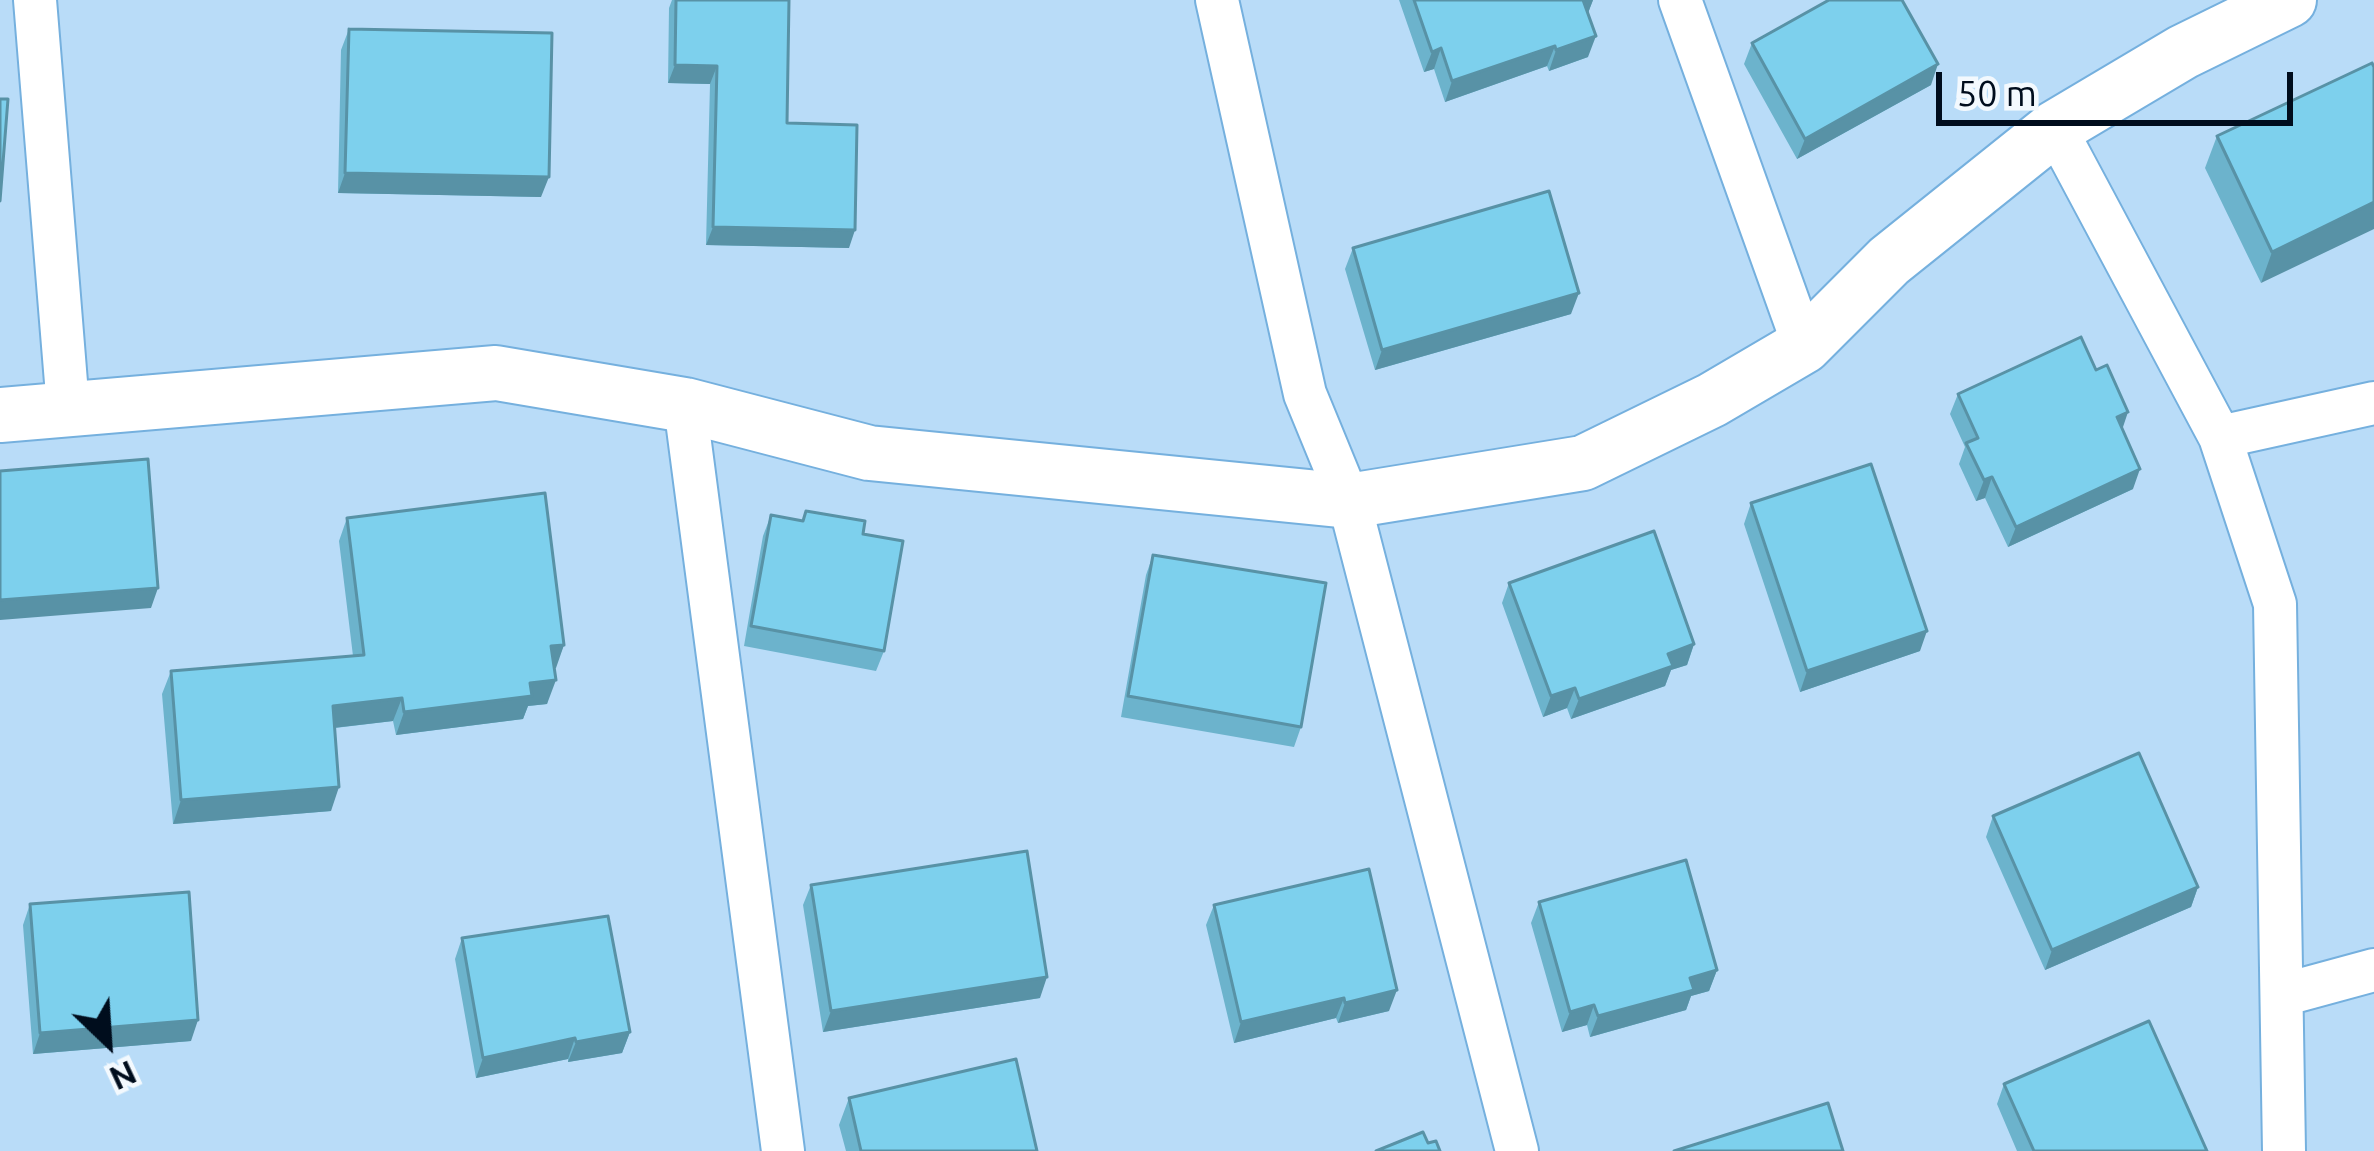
<!DOCTYPE html>
<html>
<head>
<meta charset="utf-8">
<style>
  body { margin:0 }
  #map { position:relative; width:2374px; height:1151px; overflow:hidden; background:#b9dcf8; font-family:Ubuntu,sans-serif }
  canvas { display:block }
  .north { position:absolute; left:48px; top:983px; width:120px; height:120px; -webkit-text-stroke:9px #f3f9fe; paint-order:stroke; rotate:155deg; font-size:33px; font-weight:700; line-height:48px; text-align:center; color:#000d1d }
  .north::after { content:''; display:block; margin:auto; width:42px; height:54px; background:#000d1d; clip-path:polygon(50% 0,100% 100%,50% 72%,0 100%) }
  .scale { position:absolute; left:1936px; top:72px; width:357px; height:54px; box-sizing:border-box; border:6px solid #000d1d; border-top:0; padding-left:15px; font-size:36px; line-height:42px; white-space:nowrap; color:#000d1d; -webkit-text-stroke:9px #f3f9fe; paint-order:stroke }
</style>
</head>
<body>
<div id="map">
<canvas width="2374" height="1151"></canvas>
<div class="north">N</div>
<div class="scale">50 m</div>
</div>
<script>
const ctx = document.querySelector('canvas').getContext('2d');
ctx.lineJoin = 'round';
const poly = rows => new Path2D(rows.map(r => 'M' + r).join(''));
function trace(path, color, width, dash) { ctx.strokeStyle = color; ctx.lineWidth = width; ctx.lineCap = dash ? 'butt' : 'round'; ctx.setLineDash(dash || []); ctx.stroke(path); }
function paint(path, color) { ctx.fillStyle = color; ctx.fill(path, 'evenodd'); }
const minor = poly([
  [35,0,68,407],
  [1217,0,1305,394,1349,501,1517,1151],
  [1680,0,1804,346],
  [2055,128,2220,437,2275,604,2284,1151],
  [685,405,783,1151],
  [2220,437,2374,403],
  [2282,995,2374,970]
]);
const tertiary = poly([
  [0,415,496,373,685,405,869,453,1349,501,1583,463,1712,400,1804,346,1889,261,2055,128,2183,52,2289,0]
]);
trace(minor, '#75b0de', 46);
trace(tertiary, '#75b0de', 58);
trace(minor, '#fff', 42);
trace(tertiary, '#fff', 54);
paint(poly([
  [672,0,789,0,787,123,849,248,706,245,710,84,668,83,669,8],
  [1399,0,1593,0,1588,13,1588,57,1549,71,1547,66,1445,102,1434,69,1424,72],
  [349,29,541,197,338,193,341,50],
  [1752,43,1931,85,1797,159,1744,64],
  [2374,67,2261,283,2205,168,2217,136],
  [1353,248,1571,314,1375,370,1345,269],
  [1958,394,2122,429,2133,489,2008,547,1985,498,1976,501,1959,464,1965,447,1950,414],
  [1751,503,1920,651,1800,692,1744,524],
  [806,511,863,534,884,651,876,671,744,646,763,536,771,515,802,521],
  [347,518,564,645,554,669,547,704,528,706,523,719,396,735,393,721,335,728,331,811,173,824,162,694,171,671,353,656,339,541],
  [1153,555,1301,727,1294,747,1121,717,1146,575],
  [1509,583,1694,644,1687,665,1671,670,1665,686,1571,719,1567,708,1543,717,1502,603],
  [1993,816,2198,887,2191,907,2045,970,1986,837],
  [811,885,1040,998,823,1032,803,905],
  [1539,902,1717,970,1709,991,1691,996,1686,1010,1590,1037,1587,1025,1562,1032,1531,923],
  [30,904,191,1041,33,1054,23,925],
  [1214,905,1389,1011,1338,1023,1336,1018,1234,1043,1206,925],
  [462,938,630,1032,622,1053,568,1062,568,1059,476,1078,455,959],
  [2004,1084,2207,1151,2017,1151,1997,1104],
  [849,1098,1037,1151,846,1151,839,1125]
]), '#6cb3cc');
paint(poly([
  [1581,0,1593,0,1588,13],
  [1596,36,1588,57,1549,71,1556,50],
  [1555,46,1547,66,1445,102,1452,81],
  [1441,48,1434,69,1424,72,1432,52],
  [1938,64,1931,85,1797,159,1805,139],
  [675,65,717,66,710,84,668,83],
  [345,173,549,177,541,197,338,193],
  [2374,202,2374,229,2261,283,2272,252],
  [713,227,855,230,849,248,706,245],
  [1579,293,1571,314,1375,370,1382,350],
  [2128,412,2121,433,2117,417],
  [2140,469,2133,489,2008,547,2016,527],
  [1992,477,1985,498,1976,501,1984,480],
  [158,588,151,608,0,620,0,600],
  [1927,631,1920,651,1800,692,1807,671],
  [1694,644,1687,665,1671,670,1665,686,1571,719,1579,699,1668,654],
  [564,645,556,668,543,670,551,646],
  [556,680,547,704,528,706,523,719,396,735,404,712,530,683],
  [1575,688,1567,708,1543,717,1551,696],
  [402,698,393,721,324,729,333,706],
  [339,787,331,811,173,824,181,800],
  [2198,887,2191,907,2045,970,2052,950],
  [1717,970,1709,991,1691,996,1686,1010,1590,1037,1598,1016,1690,978],
  [1047,977,1040,998,823,1032,831,1011],
  [1397,990,1389,1011,1338,1023,1345,1003],
  [1344,998,1336,1018,1234,1043,1241,1022],
  [1594,1005,1587,1025,1562,1032,1570,1012],
  [198,1020,191,1041,33,1054,40,1033],
  [630,1032,622,1053,568,1062,576,1042],
  [575,1038,568,1059,476,1078,483,1058]
]), '#5892a6');
const building = poly([
  [676,0,789,0,787,123,857,125,855,230,713,227,717,66,675,65,676,0],
  [1414,0,1583,0,1596,36,1556,50,1555,46,1452,81,1441,48,1432,52,1414,0],
  [1829,0,1902,0,1938,64,1805,139,1752,43,1829,0],
  [349,29,552,33,549,177,345,173,349,29],
  [2372,63,2374,67,2374,202,2272,252,2217,136,2372,63],
  [0,99,8,99,0,201,0,99],
  [1549,191,1579,293,1382,350,1353,248,1549,191],
  [2081,337,2096,370,2107,365,2128,412,2117,417,2140,469,2016,527,1992,477,1984,480,1966,443,1978,438,1958,394,2081,337],
  [148,459,158,588,0,600,0,471,148,459],
  [1871,464,1927,631,1807,671,1751,503,1871,464],
  [545,493,564,645,551,646,556,680,530,683,532,696,404,712,402,698,333,706,339,787,181,800,171,671,364,655,347,518,545,493],
  [806,511,865,521,863,534,903,541,884,651,751,626,771,515,803,521,806,511],
  [1654,531,1694,644,1668,654,1673,666,1579,699,1575,688,1551,696,1509,583,1654,531],
  [1153,555,1326,583,1301,727,1128,696,1153,555],
  [2139,753,2198,887,2052,950,1993,816,2139,753],
  [1027,851,1047,977,831,1011,811,885,1027,851],
  [1686,860,1717,970,1690,978,1694,990,1598,1016,1594,1005,1570,1012,1539,902,1686,860],
  [1369,869,1397,990,1345,1003,1344,998,1241,1022,1214,905,1369,869],
  [189,892,198,1020,40,1033,30,904,189,892],
  [608,916,630,1032,576,1042,575,1038,483,1058,462,938,608,916],
  [2149,1021,2207,1151,2034,1151,2004,1084,2149,1021],
  [1016,1059,1037,1151,861,1151,849,1098,1016,1059],
  [1828,1103,1843,1151,1674,1151,1828,1103],
  [1423,1132,1428,1143,1436,1141,1440,1151,1376,1151,1423,1132]
]);
paint(building, '#7dd0ed');
trace(building, '#5892a6', 3);
</script>
</body>
</html>
